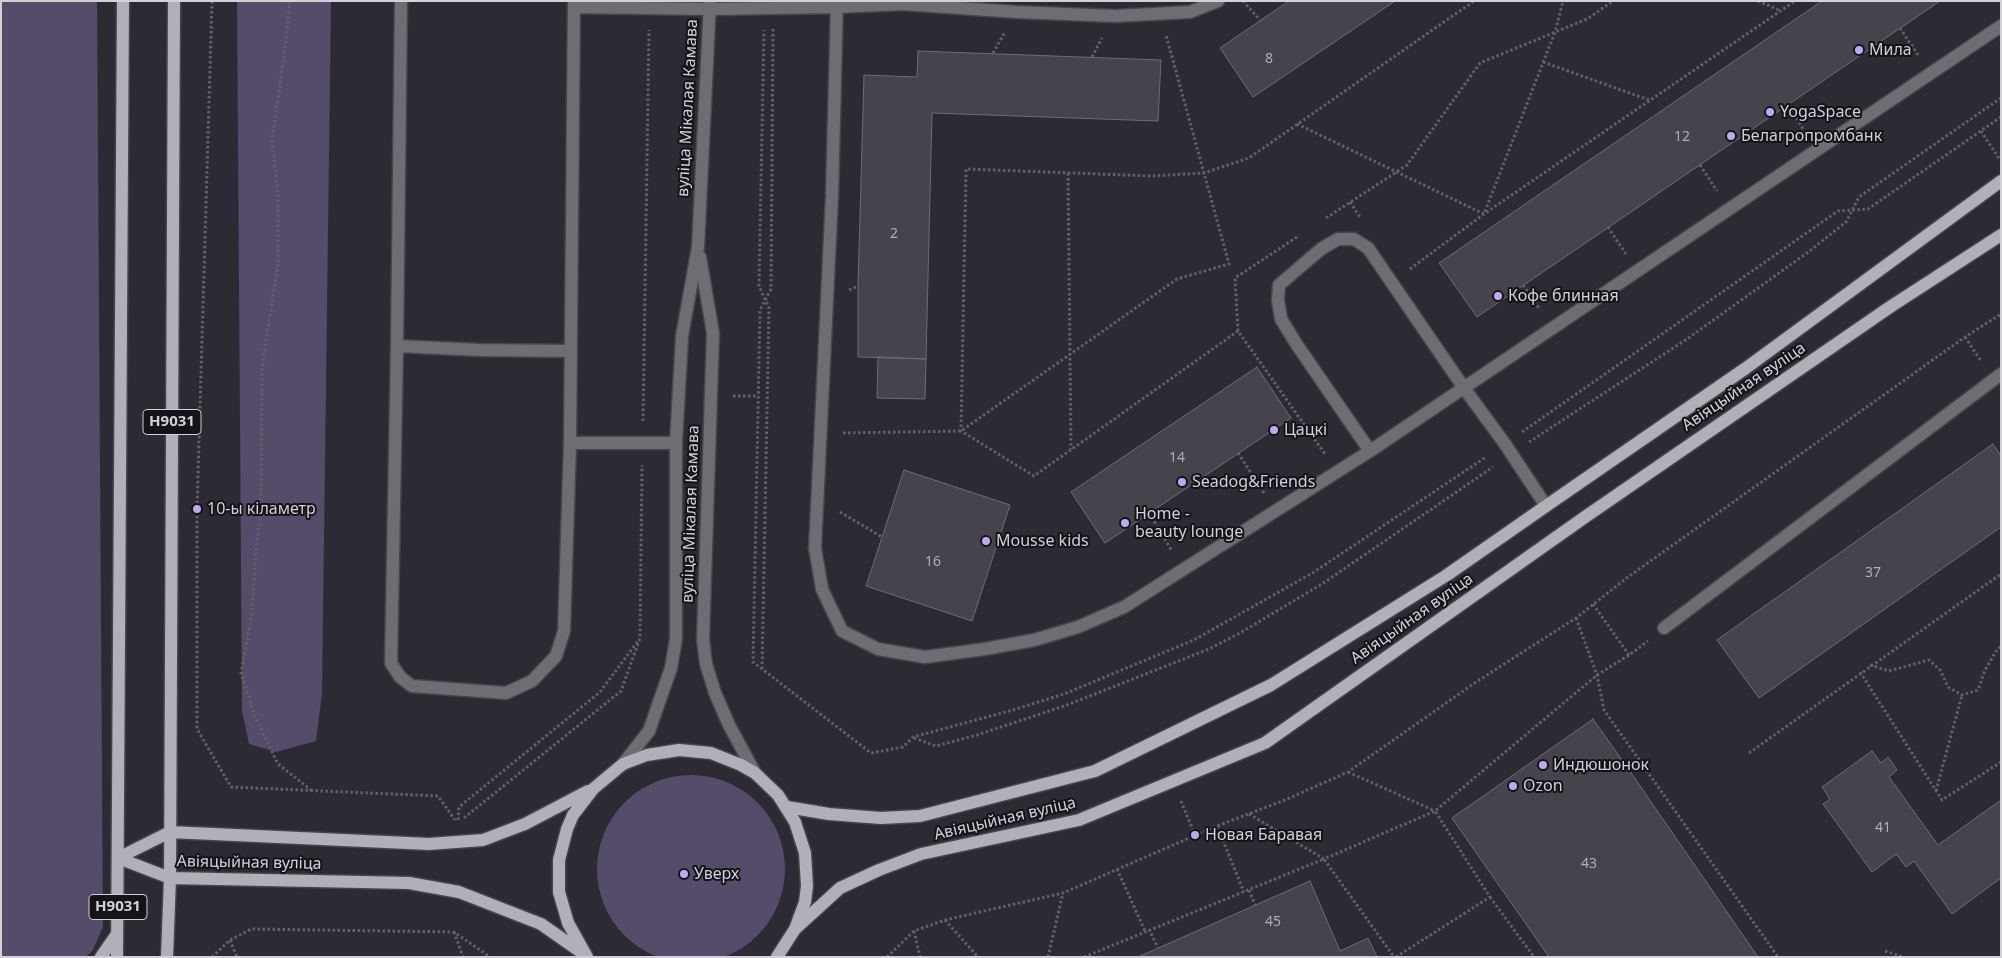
<!DOCTYPE html>
<html>
<head>
<meta charset="utf-8">
<style>
  body { margin:0 }
  #map { position:relative; width:2002px; height:958px; overflow:hidden; background:#2c2a32; font-family:"Noto Sans",sans-serif }
  canvas { display:block }
  .frame { position:absolute; inset:0; border:2px solid #d3d1d7; pointer-events:none }
</style>
</head>
<body>
<div id="map">
<canvas width="2002" height="958"></canvas>
<div class="frame"></div>
</div>
<script>
const ctx = document.querySelector('canvas').getContext('2d');
ctx.lineJoin = 'round';
function paint(path, color) { ctx.fillStyle = color; ctx.fill(path, 'evenodd'); }
const poly = rows => new Path2D(rows.map(r => 'M' + r).join(''));
function trace(path, color, width, dash) { ctx.strokeStyle = color; ctx.lineWidth = width; ctx.lineCap = dash ? 'butt' : 'round'; ctx.setLineDash(dash || []); ctx.stroke(path); }
function drawText(font, color, halo, rows, align = 'center') {
  ctx.font = font + ' "Noto Sans",sans-serif'; ctx.lineWidth = 4; ctx.setLineDash([]); ctx.textBaseline = 'middle'; ctx.strokeStyle = halo; ctx.fillStyle = color; for (const [text, x, y, turn = 0] of rows) {
    ctx.save(); ctx.translate(x, y); ctx.rotate((+turn || 0) * Math.PI / 180); ctx.textAlign = isNaN(turn) ? turn : align; if (halo) ctx.strokeText(text, 0, 0); ctx.fillText(text, 0, 0); ctx.restore();
  }
}
paint(poly([
  [2,1,97,1,103,927,93,950,86,957,1,957],
  [237,1,331,1,322,693,316,741,276,752,249,744,242,711],
  '597 869a94 94 0 1 1 188 0a94 94 0 1 1-188 0Z'
]), '#544c69');
const building = poly([
  [1289,1,1395,1,1253,97,1220,48,1289,1],
  [1822,1,1940,1,1477,317,1439,263,1822,1],
  [918,51,1161,60,1158,121,932,113,926,359,858,357,858,286,864,75,917,77,918,51],
  [878,357,926,359,925,399,877,398,878,357],
  [1257,367,1291,418,1105,543,1071,492,1257,367],
  [1993,444,2001,456,2001,527,1759,698,1717,640,1993,444],
  [904,470,1010,505,972,621,866,586,904,470],
  [1593,719,1627,767,1758,957,1549,957,1452,818,1593,719],
  [1872,751,1881,763,1888,757,1897,770,1889,777,1938,845,2001,800,2001,878,1952,914,1914,861,1906,867,1896,854,1872,872,1823,804,1830,799,1822,787,1872,751],
  [1310,881,1340,951,1368,938,1377,957,1138,957,1310,881]
]);
paint(building, '#45434c');
trace(building, '#6f6c77', 1);
const minor = poly([
  [401,1,397,346,391,663,400,677,412,686,506,693,532,681,556,656,564,631,570,443,574,1],
  [837,1,832,196,815,548,822,589,842,631,878,649,925,657,985,649,1034,640,1078,627,1124,607,1370,451,2001,26],
  [575,7,710,9,837,7,903,4,1017,12,1115,16,1190,12,1218,1],
  [700,257,713,333,703,639,706,664,715,693,729,725,755,773],
  [397,346,480,350,570,351],
  [570,443,676,443],
  [1370,451,1297,345,1281,319,1278,300,1279,285,1321,249,1338,239,1354,239,1368,248,1464,388,1505,444,1546,506],
  [1664,628,2001,374],
  [623,764,649,731,671,668,676,639,676,443,682,336,698,247,710,1]
]);
const major = poly([
  [787,807,829,814,881,818,920,816,1095,771,1271,685,1447,575,1546,506,1746,368,2001,181],
  [118,858,170,832,429,844,483,840,525,824,588,791],
  [118,858,170,878,409,883,459,892,541,924,581,952],
  [795,929,840,888,879,870,921,854,1079,820,1265,743,1585,517,1890,307,2001,235],
  [101,957,117,934],
  [117,957,123,1],
  [167,957,170,878,174,1],
  [587,957,568,923,559,892,559,860,567,829,573,815,593,789,623,764,647,755,679,750,711,753,741,765,755,773,778,795,795,822,805,853,807,886,805,902,795,929,777,957]
]);
trace(minor, '#47454c', 15);
trace(major, '#47454c', 15);
trace(poly([
  [212,1,197,509,197,729,231,787,438,796,455,820],
  [290,1,284,56,272,141,278,196,278,264,262,367,261,509,256,550,252,613,241,673,255,717,278,764,311,790],
  [1243,1,1260,20],
  [1758,1,1781,11],
  [1900,28,1918,55],
  [773,29,771,289,760,310,753,662,871,753,903,747,913,737,1013,710,1064,694,1194,640,1314,572,1486,457],
  [993,53,1005,32],
  [1092,57,1102,38],
  [1543,62,1649,100],
  [1789,105,1805,132],
  [1297,124,1484,214,1555,32,1563,1],
  [1981,131,2000,160],
  [1700,165,1717,191],
  [1068,173,1071,449],
  [1350,202,1360,217],
  [1326,218,1407,165,1480,63,1587,19,1613,1],
  [1608,227,1626,254],
  [1297,237,1235,278,1238,331,1325,454],
  [1410,269,1484,214,1795,1],
  [1523,285,1540,310],
  [849,290,858,286],
  [1238,331,1034,476,961,431,966,169,1152,176,1204,173,1249,158,1474,1],
  [1965,337,1981,361],
  [733,396,758,396],
  [643,421,649,30],
  [1522,432,1838,211,1868,209,2001,117],
  [843,433,961,431,1177,279,1229,264,1166,35],
  [1529,442,1687,339,1807,253,1846,222,1859,197,2001,98],
  [1238,453,1264,493],
  [840,512,882,537],
  [1149,513,1172,551],
  [1593,604,1629,655],
  [1576,618,1597,675,1604,710,1778,957],
  [1870,665,1889,671,1929,660,1940,670,1948,687,1962,695,1978,690,1985,670,1998,648,2001,647],
  [762,669,769,308,759,286,764,30],
  [1860,672,1942,800,2001,762],
  [914,738,936,746,977,735,1067,705,1209,649,1240,633,1322,584,1493,467],
  [1749,753,2001,574],
  [1348,772,1435,811],
  [1936,791,1962,695],
  [1181,801,1195,835],
  [1249,814,1324,859,1435,811],
  [464,818,621,691,640,638,642,465],
  [458,820,459,807,600,692,638,641],
  [1217,826,1244,892],
  [1117,869,1145,931],
  [1249,890,1255,905],
  [1490,897,1534,957],
  [945,920,978,957],
  [1149,929,1158,948],
  [914,931,920,957],
  [454,932,463,957],
  [230,940,237,957],
  [1885,951,1903,957],
  [212,957,230,940,251,929,454,932,490,957],
  [887,957,914,931,945,920,1063,893,1217,826,1285,800,1348,772,1476,682,1576,618,1628,577,1965,337,2001,314],
  [1048,957,1063,893],
  [1084,957,1324,859,1394,957],
  [1396,957,1490,897,1435,811,1597,675,1629,655,1648,641]
]), '#626068', 3, [2.5, 2.5]);
trace(minor, '#6e6d72', 12);
trace(major, '#b1afb8', 12);
for (const [x, y, r, color] of [
  [1859,50,5,"#bfa9f4"],
  [1770,112,5,"#bfa9f4"],
  [1731,136,5,"#bfa9f4"],
  [1498,296,5,"#bfa9f4"],
  [1274,430,5,"#bfa9f4"],
  [1182,482,5,"#bfa9f4"],
  [197,509,5,"#bfa9f4"],
  [1125,523,5,"#bfa9f4"],
  [986,541,5,"#bfa9f4"],
  [1543,765,5,"#bfa9f4"],
  [1513,786,5,"#bfa9f4"],
  [1195,835,5,"#bfa9f4"],
  [684,874,5,"#bfa9f4"]
]) { const dot = new Path2D(); dot.arc(x, y, r, 0, 2 * Math.PI); ctx.fillStyle = color; ctx.fill(dot); trace(dot, '#141317', 2); }
drawText('14px', '#b0aeb4', null, [
  ["8",1269,59],
  ["12",1682,137],
  ["2",894,234],
  ["14",1177,458],
  ["16",933,562],
  ["37",1873,573],
  ["41",1883,828],
  ["43",1589,864],
  ["45",1273,922]
]);
for (const [x, y, w] of [
  [172,422,58],
  [118,907,58]
]) { const box = new Path2D(); box.roundRect(x - w / 2, y - 12.5, w, 25, 4); ctx.fillStyle = '#141317'; ctx.fill(box); trace(box, '#d3d1d7', 1); }
drawText('bold 15px', '#d3d1d7', null, [
  ["Н9031",172,422],
  ["Н9031",118,907]
]);
drawText('16px', '#d3d1d7', '#141317', [
  ["Мила",1869,50],
  ["YogaSpace",1780,112],
  ["Белагропромбанк",1741,136],
  ["Кофе блинная",1508,296],
  ["Цацкi",1284,430],
  ["Seadog&Friends",1192,482],
  ["10-ы кіламетр",207,509],
  ["Home -",1135,514],
  ["beauty lounge",1135,532],
  ["Mousse kids",996,541],
  ["Индюшонок",1553,765],
  ["Ozon",1523,786],
  ["Новая Баравая",1205,835],
  ["Уверх",694,874]
], 'left');
drawText('16px', '#d3d1d7', '#141317', [
  ["вуліца Мікалая Камава",688,108,-87],
  ["Авіяцыйная вуліца",1744,387,-34],
  ["вуліца Мікалая Камава",691,514,-88],
  ["Авіяцыйная вуліца",1412,619,-35],
  ["Авіяцыйная вуліца",1005,819,-13],
  ["Авіяцыйная вуліца",249,863,1]
]);
</script>
</body>
</html>
